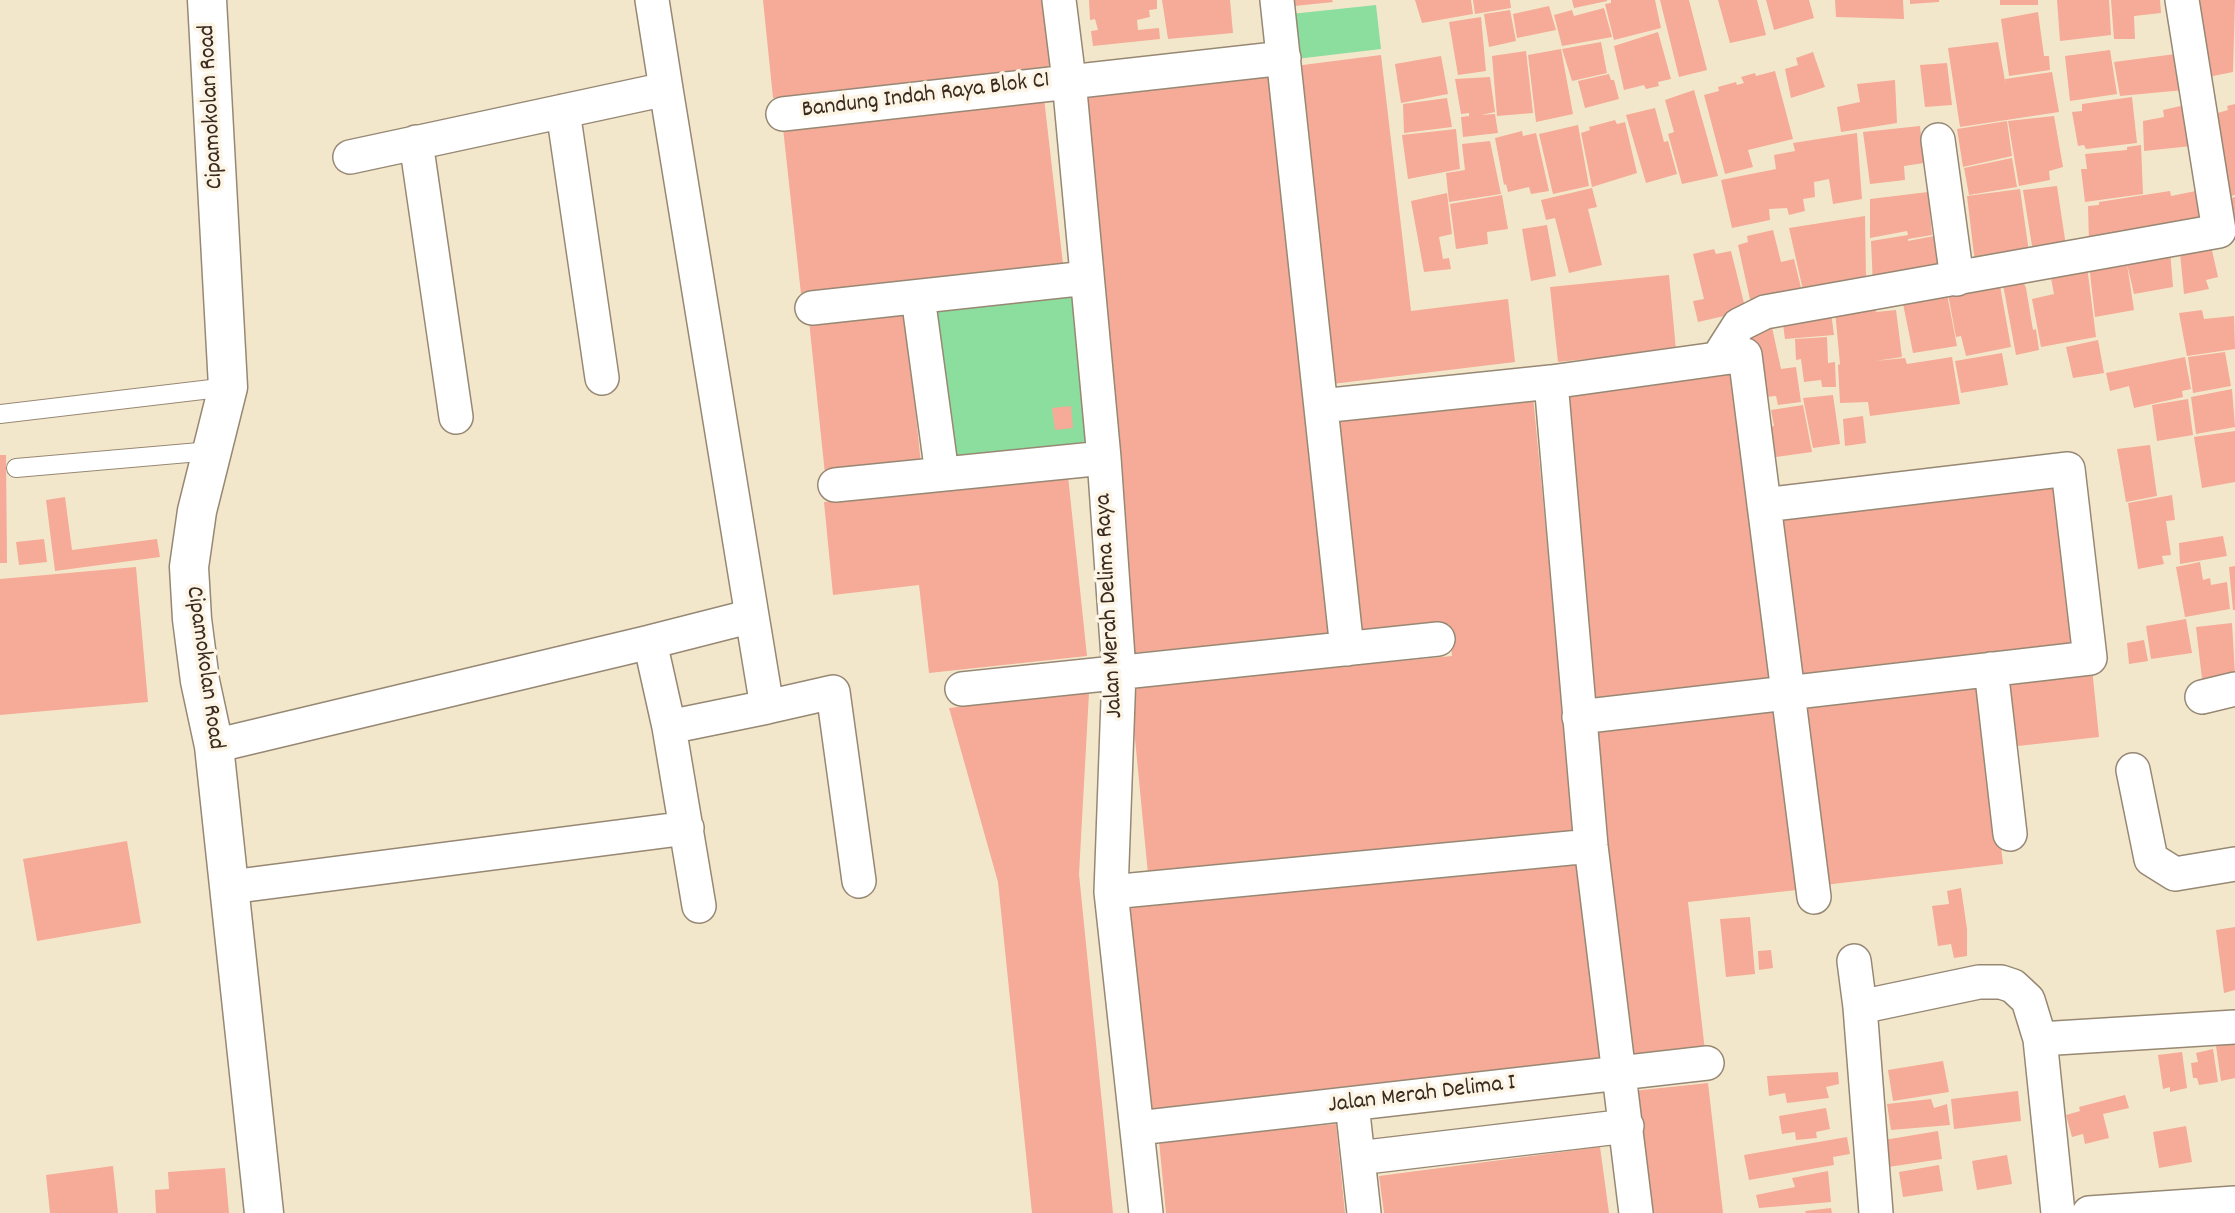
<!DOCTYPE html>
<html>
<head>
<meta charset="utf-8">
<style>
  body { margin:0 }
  canvas { display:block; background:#f3e7cb }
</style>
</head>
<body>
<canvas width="2235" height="1213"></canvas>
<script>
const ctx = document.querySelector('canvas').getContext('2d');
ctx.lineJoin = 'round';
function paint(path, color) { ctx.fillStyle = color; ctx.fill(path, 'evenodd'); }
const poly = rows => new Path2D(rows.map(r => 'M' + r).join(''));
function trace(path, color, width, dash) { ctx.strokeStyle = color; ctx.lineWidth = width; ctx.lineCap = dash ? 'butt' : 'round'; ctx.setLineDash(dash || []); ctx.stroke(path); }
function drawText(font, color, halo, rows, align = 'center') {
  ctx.font = font + ' Dekko,sans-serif'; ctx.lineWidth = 7; ctx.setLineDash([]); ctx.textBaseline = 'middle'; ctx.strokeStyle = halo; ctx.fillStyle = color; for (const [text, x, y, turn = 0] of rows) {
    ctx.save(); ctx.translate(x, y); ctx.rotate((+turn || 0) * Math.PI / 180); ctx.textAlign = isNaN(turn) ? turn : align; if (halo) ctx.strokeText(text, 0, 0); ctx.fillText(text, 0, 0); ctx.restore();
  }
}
paint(poly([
  [1376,5,1381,49,1296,59,1291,14],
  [1076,296,1091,449,951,463,937,310]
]), '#8cde9e');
paint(poly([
  [763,0,1044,0,1051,71,773,98],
  [1089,0,1157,0,1157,9,1149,10,1150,17,1137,20,1138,30,1159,28,1160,39,1093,46,1091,31,1098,30,1095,19,1090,20],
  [1162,0,1230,0,1233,33,1168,39],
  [1284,0,1332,0,1333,2,1285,7],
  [1415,0,1471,0,1473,14,1422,23],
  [1473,0,1510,0,1511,8,1475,14],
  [1572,0,1607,0,1607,1,1574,8],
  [1611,0,1655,0,1661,28,1614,40,1605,4,1611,3],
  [1660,0,1689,0,1707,70,1679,77],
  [1718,0,1757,0,1766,35,1730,43],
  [1766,0,1809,0,1814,18,1774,30],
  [1835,0,1903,0,1904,19,1836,17],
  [1910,0,1939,0,1939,2,1910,4],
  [2000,0,2038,0,2038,5,2000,5],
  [2057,0,2109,0,2111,35,2060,41],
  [2111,0,2160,0,2161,13,2134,16,2135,39,2114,39],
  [2202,0,2235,0,2233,72,2203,78,2190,2],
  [1549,6,1556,30,1517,38,1513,14],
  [1604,8,1612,37,1562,46,1554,15,1572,10,1574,16],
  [1510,10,1516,41,1489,47,1484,14],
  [2038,12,2044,56,2049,56,2050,70,2009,76,2001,19],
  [1481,17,1486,71,1458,75,1449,22],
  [1658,32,1671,79,1658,82,1659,86,1646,89,1644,85,1624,90,1614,46],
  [1601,42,1607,73,1572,81,1562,49],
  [1998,42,2006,86,2005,79,2052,72,2059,112,1960,127,1948,48],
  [1561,49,1573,114,1536,122,1528,55],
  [2110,50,2117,94,2070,101,2065,56],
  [1526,51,1533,113,1497,116,1492,56],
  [1813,52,1825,87,1791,98,1785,69,1798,65,1796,58],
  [2183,53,2184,90,2120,96,2114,62],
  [1381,55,1411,311,1508,299,1515,362,1332,384,1295,66],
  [1441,56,1448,94,1401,103,1395,64],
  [1947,63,1952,105,1925,107,1920,65],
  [1273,70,1328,634,1132,653,1078,90],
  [1775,71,1793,139,1748,150,1753,167,1725,174,1704,95,1719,91,1718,87,1736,82,1737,85,1744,83,1741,77,1755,73,1756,76],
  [1609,74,1611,80,1614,80,1619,99,1585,108,1578,81],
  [1490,77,1495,112,1481,115,1495,114,1498,133,1463,137,1461,117,1469,116,1469,113,1461,114,1455,79],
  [1895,80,1897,123,1841,132,1837,107,1860,102,1857,84],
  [1694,90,1718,176,1682,184,1668,134,1674,132,1665,100],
  [2132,97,2137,143,2086,149,2084,145,2078,146,2072,112,2082,111,2082,104],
  [1044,98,1063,264,801,294,783,128],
  [1447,98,1452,127,1404,133,1403,104],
  [2235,104,2235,195,2227,197,2214,114,2228,110,2227,106],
  [2185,105,2201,145,2144,151,2143,121,2164,117,2163,110],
  [1655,108,1664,142,1668,141,1677,174,1646,183,1626,115],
  [2054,116,2063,167,2049,171,2050,180,2019,186,2008,121],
  [1615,120,1617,124,1625,122,1637,173,1592,187,1581,133,1590,130,1589,127],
  [2007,121,2012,156,1963,167,1957,129],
  [1578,125,1589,186,1553,194,1539,134],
  [1920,126,1924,163,1904,166,1905,180,1870,184,1863,132],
  [1456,129,1460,169,1408,179,1402,135],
  [1522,131,1523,136,1536,133,1549,191,1531,194,1529,187,1508,192,1506,184,1504,185,1495,138],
  [1857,133,1862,199,1833,204,1829,179,1814,182,1815,197,1803,199,1805,211,1789,215,1787,208,1769,209,1770,220,1732,228,1721,180,1776,169,1774,155,1795,151,1793,143],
  [1490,141,1501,194,1449,202,1446,173,1465,170,1462,144],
  [2141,145,2143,194,2085,202,2081,169,2087,169,2085,154,2127,150,2127,147],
  [2012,158,2017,187,1969,195,1964,168],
  [2057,186,2066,246,2033,252,2023,190],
  [1592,188,1597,207,1588,209,1602,265,1569,273,1555,218,1546,220,1541,200],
  [2211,188,2216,220,2089,243,2088,206,2099,205,2099,202,2131,197,2170,191,2171,196],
  [2020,189,2029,252,1975,263,1967,196],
  [1928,192,1932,235,1908,239,1908,241,1934,236,1940,275,1873,286,1871,241,1908,235,1907,231,1870,238,1870,199],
  [1447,193,1452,234,1439,237,1443,259,1449,258,1451,269,1424,272,1411,201],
  [1502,195,1508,229,1487,232,1488,244,1456,249,1450,204],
  [2235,197,2235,229,2219,201],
  [1865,216,1866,279,1803,290,1789,228],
  [1547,225,1556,276,1531,281,1522,229],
  [1773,230,1781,262,1794,259,1803,296,1751,304,1738,245,1748,242,1747,236],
  [2211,246,2218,277,2206,280,2209,289,2184,294,2180,253],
  [1714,249,1716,254,1731,251,1746,311,1698,322,1693,301,1704,299,1693,254],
  [2170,250,2173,287,2134,294,2127,264,2134,310,2095,317,2089,265],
  [2087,266,2096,337,2041,347,2032,299,2054,294,2050,273],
  [2020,274,2026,288,2033,330,2036,329,2039,350,2016,355,2002,279],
  [1669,275,1676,350,1558,362,1550,287],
  [1998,275,2011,347,1966,356,1961,336,1956,337,1948,294],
  [1945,284,1957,346,1913,353,1901,294],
  [1874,293,1876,312,1896,310,1902,357,1875,361,1905,358,1907,364,1952,357,1960,404,1870,416,1868,402,1840,403,1838,365,1840,364,1834,300],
  [1830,305,1834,335,1785,339,1781,310],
  [2202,310,2204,319,2234,316,2235,349,2187,356,2179,313],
  [905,311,921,464,825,474,809,321],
  [1770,318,1781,369,1796,367,1801,402,1778,405,1776,396,1765,397,1747,323],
  [1827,337,1828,363,1835,362,1836,387,1822,387,1821,380,1804,382,1801,359,1796,360,1795,339],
  [2098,340,2104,373,2073,378,2066,347],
  [2225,352,2231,386,2193,393,2188,357],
  [2002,353,2008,385,1961,393,1955,361],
  [2185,357,2191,389,2182,391,2183,397,2134,408,2129,386,2110,391,2106,373],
  [1736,370,1772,681,1596,701,1560,390],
  [2232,389,2235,427,2196,434,2191,397],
  [1833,395,1840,444,1813,448,1803,398],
  [1533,396,1575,833,1148,874,1130,687,1452,656,1449,624,1358,633,1337,414],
  [2188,399,2193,435,2157,441,2152,405],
  [1803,405,1812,452,1776,457,1769,427,1774,426,1771,410],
  [1071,406,1073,428,1055,430,1052,408],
  [1863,416,1866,443,1845,446,1843,419],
  [2235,431,2235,482,2202,488,2194,437],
  [2150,445,2157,496,2126,502,2117,449],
  [0,455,6,455,7,563,0,563],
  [1068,476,1087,656,929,673,919,585,833,595,824,502],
  [2058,479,2077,647,1799,680,1779,512],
  [2172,495,2175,520,2166,521,2171,555,2162,556,2164,564,2138,569,2128,503],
  [65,497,72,550,157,539,160,557,55,571,46,500],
  [2223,536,2227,556,2180,564,2179,543],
  [44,539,47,562,19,565,16,542],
  [2200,562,2203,580,2210,578,2211,585,2227,582,2230,609,2185,617,2176,567],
  [2235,566,2235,610,2233,610,2229,567],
  [136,567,148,702,0,715,0,579],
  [2186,619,2192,653,2151,659,2146,626],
  [2232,623,2235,675,2202,679,2196,627],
  [2144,640,2148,661,2129,664,2127,643],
  [2092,668,2099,737,2009,747,2002,678],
  [1982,679,2003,864,1824,885,1803,700],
  [1089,693,1079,874,1113,1213,1032,1213,998,882,949,708],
  [1774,702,1797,890,1688,902,1705,1051,1627,1061,1589,724],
  [127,841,141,923,37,941,23,859],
  [1584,854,1608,1063,1150,1116,1126,907],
  [1961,888,1967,929,1967,956,1954,958,1951,944,1938,946,1932,906,1949,904,1947,891],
  [1750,917,1755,974,1726,977,1720,919],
  [2235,927,2235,990,2224,993,2216,930],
  [1771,950,1773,968,1759,970,1758,951],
  [2235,1042,2235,1078,2221,1081,2216,1046],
  [2213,1049,2218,1082,2199,1085,2197,1078,2193,1078,2191,1063,2198,1062,2196,1053],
  [2182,1052,2187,1088,2170,1092,2170,1087,2163,1089,2158,1055],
  [1943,1061,1949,1092,1893,1101,1888,1070],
  [1838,1072,1839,1084,1826,1087,1829,1098,1787,1103,1785,1093,1769,1096,1767,1076],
  [1708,1083,1723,1213,1647,1213,1633,1091],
  [2018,1091,2021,1121,1954,1129,1951,1099],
  [2125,1095,2129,1108,2103,1114,2109,1138,2085,1144,2083,1134,2072,1137,2066,1115,2080,1111,2079,1107],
  [1931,1099,1934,1108,1947,1104,1950,1125,1891,1130,1887,1104],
  [1826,1108,1830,1129,1816,1132,1817,1138,1796,1140,1795,1132,1782,1134,1779,1116],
  [1336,1124,1345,1213,1166,1213,1159,1141],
  [2186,1126,2192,1162,2159,1168,2153,1132],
  [1938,1131,1942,1159,1888,1167,1884,1140],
  [1847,1137,1850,1154,1833,1157,1834,1165,1749,1180,1744,1155],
  [1600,1147,1609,1213,1384,1213,1379,1176],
  [2007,1155,2012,1184,1977,1190,1972,1161],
  [1939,1165,1943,1191,1903,1197,1899,1172],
  [113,1166,118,1213,50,1213,46,1175],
  [225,1168,229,1213,156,1213,155,1190,169,1189,168,1172],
  [1828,1171,1831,1202,1759,1208,1756,1195,1795,1187,1792,1178],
  [1831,1208,1832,1213,1806,1213,1805,1211]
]), '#f5ab97');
const service = poly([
  [0,414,228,387],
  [16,468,211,451]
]);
const minor = poly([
  [652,0,666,89,752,616,767,707,669,727,650,642,752,616],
  [1059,0,1069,80,1104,458,1119,672,1111,892,1146,1213],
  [1277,0,1347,649],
  [563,111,602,378],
  [783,114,1284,58],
  [1938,140,1957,279],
  [416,142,456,417],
  [350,157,666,89],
  [918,297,942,474],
  [812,308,1087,278],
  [1718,358,1739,325,1765,312,2219,231,2182,0],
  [1551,382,1591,846,1636,1213],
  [1321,406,1551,382,1745,355,1814,897],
  [835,485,1104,458],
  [1991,669,2010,834],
  [962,689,1438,639],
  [2202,697,2235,689],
  [767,707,833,692,859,881],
  [1579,717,2090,658,2068,469,1764,505],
  [669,727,699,906],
  [214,746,650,642],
  [2133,770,2151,859,2175,874,2235,864],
  [230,887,687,828],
  [1111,892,1591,846],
  [1854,961,1860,1007],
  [2040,1039,2235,1027],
  [1352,1104,1364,1213],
  [1138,1128,1707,1063],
  [1358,1158,1627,1126],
  [1876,1213,1860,1007,1979,982,2001,982,2013,986,2028,1000,2040,1039,2058,1213],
  [2089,1213,2235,1203]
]);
const tertiary = poly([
  [207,0,228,387,197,511,189,567,192,619,200,681,214,746,264,1213]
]);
trace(service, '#978874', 20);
trace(minor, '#978874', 36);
trace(tertiary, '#978874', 41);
trace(service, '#fff', 18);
trace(minor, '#fff', 33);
trace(tertiary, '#fff', 38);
drawText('24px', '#3b2a1e', '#fcf5e5', [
  ["Bandung Indah Raya Blok C1",926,97,-7],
  ["Cipamokolan Road",213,107,-93],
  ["Jalan Merah Delima Raya",1111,606,-93],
  ["Cipamokolan Road",203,668,82],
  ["Jalan Merah Delima I",1422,1096,-7]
]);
</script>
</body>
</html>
